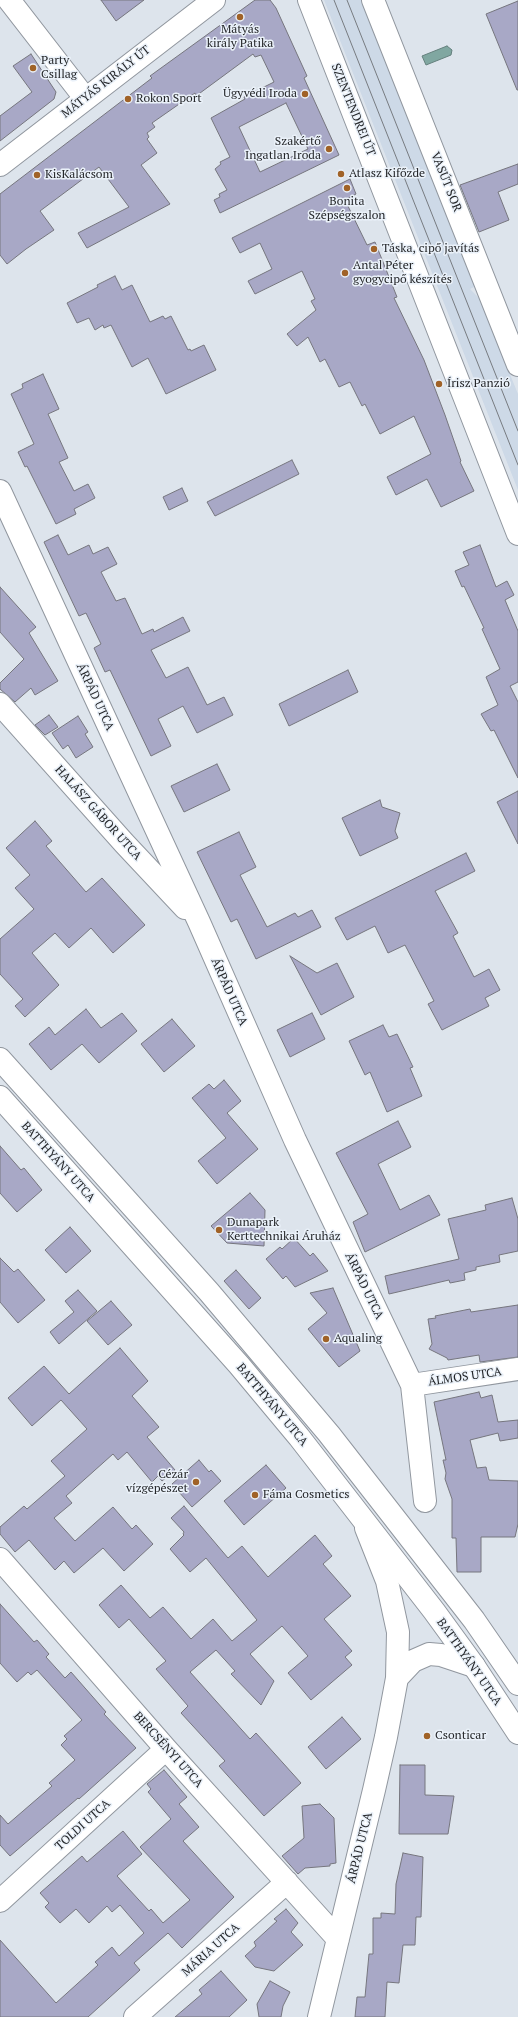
<!DOCTYPE html>
<html>
<head>
<meta charset="utf-8">
<style>
  body { margin:0 }
  canvas { display:block; background:#dde4ec }
</style>
</head>
<body>
<canvas width="518" height="2017"></canvas>
<script>
const ctx = document.querySelector('canvas').getContext('2d');
ctx.lineJoin = 'round';
function paint(path, color) { ctx.fillStyle = color; ctx.fill(path, 'evenodd'); }
const poly = rows => new Path2D(rows.map(r => 'M' + r).join(''));
function trace(path, color, width, dash) { ctx.strokeStyle = color; ctx.lineWidth = width; ctx.lineCap = dash ? 'butt' : 'round'; ctx.setLineDash(dash || []); ctx.stroke(path); }
function drawText(font, color, halo, rows, align = 'center') {
  ctx.font = font + ' "PT Serif",serif'; ctx.lineWidth = 3; ctx.setLineDash([]); ctx.textBaseline = 'middle'; ctx.strokeStyle = halo; ctx.fillStyle = color; for (const [text, x, y, turn = 0] of rows) {
    ctx.save(); ctx.translate(x, y); ctx.rotate((+turn || 0) * Math.PI / 180); ctx.textAlign = isNaN(turn) ? turn : align; if (halo) ctx.strokeText(text, 0, 0); ctx.fillText(text, 0, 0); ctx.restore();
  }
}
paint(poly([
  [324,0,366,0,480,284,470,289,479,298,518,394,518,490]
]), '#cdd9e7');
const water = poly([
  [447,46,452,50,451,55,426,65,422,56,447,46]
]);
paint(water, '#80a7a1');
trace(water, '#64807d', 1);
const building = poly([
  [101,0,144,0,116,21,101,0],
  [255,0,270,0,276,8,307,76,304,78,339,155,220,213,214,200,220,197,219,194,227,190,215,169,221,164,220,162,230,157,211,118,245,99,244,97,274,82,261,55,255,57,253,54,196,96,195,93,152,123,155,127,147,133,149,137,147,139,157,153,141,165,170,204,87,248,78,233,129,207,99,167,40,211,54,230,26,249,7,264,0,255,0,194,152,78,150,76,255,0],
  [286,103,308,149,260,172,239,127,286,103],
  [518,1,518,90,517,90,486,14,518,1],
  [31,54,56,92,54,99,0,141,0,116,32,92,13,66,31,54],
  [518,164,518,184,498,192,509,220,479,232,460,185,518,164],
  [350,179,356,194,345,200,367,245,375,242,397,297,394,298,424,360,445,415,461,461,460,462,474,491,441,507,427,479,396,495,387,477,431,454,414,416,380,434,365,404,362,406,350,382,339,387,325,359,320,362,308,337,297,346,287,334,316,310,311,301,315,299,302,271,255,294,248,281,272,269,260,243,240,253,232,238,350,179],
  [115,276,122,290,132,285,150,322,163,316,165,319,171,316,188,350,190,349,191,351,204,345,216,370,166,394,148,358,132,367,111,325,104,328,103,325,95,330,89,318,77,323,67,303,98,287,97,285,115,276],
  [43,374,59,409,48,414,68,458,59,462,74,491,88,484,95,498,74,509,76,514,56,524,27,466,25,467,18,452,34,444,11,394,23,388,22,384,43,374],
  [292,460,299,474,215,516,207,502,292,460],
  [182,488,188,501,169,510,163,497,182,488],
  [58,535,68,555,89,545,93,554,108,547,117,564,101,572,116,601,125,598,142,634,153,629,154,632,183,617,190,631,151,650,166,678,188,667,207,705,224,697,233,715,197,733,183,706,158,719,171,746,151,756,110,670,105,672,94,648,101,644,86,613,79,616,44,542,58,535],
  [480,545,496,587,507,581,514,595,505,600,518,631,518,682,510,686,518,702,518,778,494,730,491,731,481,714,498,705,486,677,500,669,482,629,484,628,464,586,462,587,455,571,469,565,463,552,480,545],
  [0,587,36,627,29,633,58,681,35,695,31,688,15,702,0,689,0,683,24,659,0,632,0,587],
  [348,670,358,692,289,726,279,704,348,670],
  [49,715,58,727,45,735,35,725,49,715],
  [78,716,88,732,85,734,93,747,76,758,68,745,63,749,52,733,78,716],
  [217,764,230,790,184,812,171,786,217,764],
  [518,791,518,844,497,802,518,791],
  [380,800,382,807,400,813,395,831,398,838,360,856,342,818,380,800],
  [35,821,52,841,46,846,86,892,102,878,145,925,113,953,91,928,69,948,55,933,32,953,59,985,25,1017,15,1006,23,999,0,974,0,939,34,909,15,888,30,875,6,848,35,821],
  [239,832,256,867,240,875,267,927,295,913,298,917,312,910,321,927,256,959,237,919,231,922,197,852,239,832],
  [466,853,475,871,435,891,458,933,453,936,474,977,489,969,500,990,485,998,489,1006,442,1030,428,1004,434,1001,405,945,388,953,375,926,347,940,335,918,466,853],
  [290,956,317,973,337,963,354,997,321,1015,290,956],
  [86,1009,101,1028,122,1013,137,1031,99,1063,82,1044,51,1070,29,1044,49,1027,55,1035,86,1009],
  [312,1013,325,1039,290,1057,277,1030,312,1013],
  [172,1019,195,1046,164,1072,141,1044,172,1019],
  [383,1025,389,1037,397,1034,413,1067,410,1068,422,1096,387,1112,370,1072,365,1075,349,1041,383,1025],
  [224,1080,241,1101,227,1113,258,1149,217,1184,198,1161,226,1138,192,1098,209,1084,214,1089,224,1080],
  [398,1121,411,1147,378,1164,400,1210,429,1195,440,1215,365,1252,353,1222,368,1214,336,1153,398,1121],
  [0,1146,21,1170,24,1168,42,1190,17,1212,0,1193,0,1146],
  [250,1193,265,1210,264,1246,227,1243,211,1226,250,1193],
  [512,1198,518,1219,518,1251,499,1255,500,1262,476,1267,476,1270,464,1273,465,1280,450,1283,449,1280,389,1294,385,1276,459,1259,448,1219,486,1210,485,1205,512,1198],
  [70,1227,91,1251,66,1273,45,1250,70,1227],
  [294,1238,310,1256,313,1253,328,1271,295,1287,286,1276,283,1279,266,1259,280,1247,282,1249,294,1238],
  [0,1258,14,1272,18,1269,45,1300,18,1323,0,1302,0,1258],
  [236,1270,261,1298,249,1309,224,1281,236,1270],
  [333,1288,360,1351,339,1367,308,1329,327,1313,310,1293,333,1288],
  [78,1290,97,1311,59,1344,50,1332,74,1312,65,1301,78,1290],
  [111,1301,132,1325,108,1345,87,1321,111,1301],
  [518,1305,518,1357,480,1362,479,1355,448,1360,447,1358,429,1349,432,1344,428,1319,436,1318,435,1316,470,1309,471,1312,518,1305],
  [120,1348,148,1381,132,1396,159,1427,147,1437,175,1470,162,1481,158,1476,152,1482,127,1452,118,1460,113,1454,66,1496,72,1503,54,1518,75,1541,113,1507,132,1529,136,1525,153,1544,124,1571,103,1548,74,1573,64,1561,55,1570,29,1540,15,1552,0,1534,0,1527,24,1506,27,1509,65,1476,51,1461,87,1429,61,1400,32,1426,8,1398,44,1366,69,1394,120,1348],
  [479,1392,481,1398,492,1395,498,1422,518,1420,518,1438,500,1441,498,1433,470,1440,477,1468,486,1467,489,1480,518,1481,518,1524,515,1537,481,1537,481,1572,457,1572,456,1538,452,1538,452,1499,445,1479,446,1473,443,1460,446,1460,434,1402,479,1392],
  [199,1460,209,1472,211,1470,221,1481,192,1507,172,1484,199,1460],
  [266,1465,286,1488,244,1525,224,1501,266,1465],
  [184,1506,228,1558,242,1546,268,1577,315,1535,332,1556,323,1564,351,1596,324,1619,352,1651,345,1657,352,1665,311,1700,288,1673,308,1656,282,1626,250,1654,274,1681,261,1705,231,1674,235,1671,216,1650,190,1672,250,1739,256,1733,301,1783,264,1816,219,1766,225,1761,181,1713,188,1706,156,1669,166,1661,129,1619,119,1628,99,1605,121,1585,150,1618,163,1607,191,1639,213,1619,232,1641,257,1620,206,1558,190,1572,170,1549,184,1535,183,1534,184,1532,171,1518,184,1506],
  [0,1604,34,1642,37,1640,49,1654,46,1657,65,1678,71,1672,106,1712,104,1714,136,1748,79,1799,78,1798,10,1856,0,1845,0,1815,8,1824,52,1786,49,1783,75,1760,61,1745,67,1739,64,1736,82,1720,37,1670,31,1675,28,1672,17,1682,0,1663,0,1604],
  [342,1717,361,1739,326,1769,308,1747,342,1717],
  [400,1765,425,1765,425,1795,454,1796,448,1834,399,1834,400,1765],
  [164,1770,187,1797,179,1804,199,1827,183,1841,234,1897,182,1948,168,1933,134,1963,140,1970,88,2017,0,2017,0,1940,56,2003,98,1965,95,1962,112,1947,119,1956,144,1933,120,1905,112,1912,107,1906,89,1923,76,1909,60,1923,45,1907,49,1903,40,1893,82,1856,87,1862,123,1831,142,1854,117,1876,149,1911,151,1909,163,1923,190,1900,140,1847,171,1819,148,1792,151,1789,147,1784,164,1770],
  [320,1804,334,1818,336,1863,330,1864,330,1866,305,1868,298,1874,282,1856,304,1838,302,1806,320,1804],
  [403,1853,423,1857,421,1917,416,1917,415,1945,403,1945,399,1983,387,1982,385,2017,355,2017,357,1997,365,1997,369,1954,373,1954,373,1918,381,1918,381,1913,395,1914,396,1884,403,1853],
  [286,1909,298,1923,291,1932,303,1945,274,1971,255,1967,245,1956,256,1946,254,1942,277,1921,274,1919,286,1909],
  [221,1971,247,2000,229,2017,175,2017,202,1994,199,1990,221,1971],
  [270,1981,290,1992,283,2006,281,2017,259,2017,257,2004,270,1981]
]);
paint(building, '#a8a8c6');
trace(building, '#76767e', 1);
const street = poly([
  [9,0,85,98],
  [373,0,518,365],
  [0,491,199,922,295,1140,412,1385,425,1501],
  [0,704,124,843,185,908],
  [412,1385,518,1369],
  [0,1559,166,1749,338,1939],
  [397,1678,413,1661,429,1654,441,1655,474,1666],
  [0,1901,166,1749],
  [135,2017,287,1882],
  [319,2017,374,1790,386,1737,397,1678,398,1632,387,1581,366,1528]
]);
const secondary = poly([
  [309,0,518,534],
  [0,165,214,0]
]);
const primary = poly([
  [0,1059,209,1292,329,1434,474,1620,518,1684],
  [0,1097,239,1365,299,1437,434,1611,474,1666,518,1733]
]);
trace(street, '#91979f', 24);
trace(secondary, '#91979f', 24);
trace(primary, '#91979f', 24);
trace(street, '#fff', 22);
trace(secondary, '#fff', 22);
trace(primary, '#fff', 22);
trace(poly([
  [334,0,518,465],
  [347,0,518,431]
]), '#777b80', 1);
for (const [x, y, r, color] of [
  [240,17,4,"#a06227"],
  [33,68,4,"#a06227"],
  [305,94,4,"#a06227"],
  [128,99,4,"#a06227"],
  [329,149,4,"#a06227"],
  [341,174,4,"#a06227"],
  [37,175,4,"#a06227"],
  [347,188,4,"#a06227"],
  [374,249,4,"#a06227"],
  [345,273,4,"#a06227"],
  [439,384,4,"#a06227"],
  [219,1230,4,"#a06227"],
  [326,1339,4,"#a06227"],
  [196,1482,4,"#a06227"],
  [255,1495,4,"#a06227"],
  [427,1736,4,"#a06227"]
]) { const dot = new Path2D(); dot.arc(x, y, r, 0, 2 * Math.PI); ctx.fillStyle = color; ctx.fill(dot); trace(dot, '#eaf1f9', 1.5); }
drawText('12px', '#242629', '#eaf1f9', [
  ["Mátyás",240,30,"center"],
  ["király Patika",240,44,"center"],
  ["Party",41,61],
  ["Csillag",41,75],
  ["Ügyvédi Iroda",297,94,"right"],
  ["Rokon Sport",136,99],
  ["Szakértő",321,142,"right"],
  ["Ingatlan Iroda",321,156,"right"],
  ["Atlasz Kifőzde",349,174],
  ["KisKalácsom",45,175],
  ["Bonita",347,202,"center"],
  ["Szépségszalon",347,216,"center"],
  ["Táska, cipő javítás",382,249],
  ["Antal Péter",353,266],
  ["gyogycipő készítés",353,280],
  ["Írisz Panzió",447,384],
  ["Dunapark",227,1223],
  ["Kerttechnikai Áruház",227,1237],
  ["Aqualing",334,1339],
  ["Cézár",188,1475,"right"],
  ["vízgépészet",188,1489,"right"],
  ["Fáma Cosmetics",263,1495],
  ["Csonticar",435,1736]
], 'left');
drawText('12px', '#242629', '#eaf1f9', [
  ["MÁTYÁS KIRÁLY ÚT",106,82,-38],
  ["SZENTENDREI ÚT",353,110,68],
  ["VASÚT SOR",446,182,68],
  ["ÁRPÁD UTCA",95,697,65],
  ["HALÁSZ GÁBOR UTCA",98,813,48],
  ["ÁRPÁD UTCA",229,992,66],
  ["BATTHYÁNY UTCA",58,1162,48],
  ["ÁRPÁD UTCA",364,1286,64],
  ["ÁLMOS UTCA",465,1377,-8],
  ["BATTHYÁNY UTCA",272,1405,50],
  ["BATTHYÁNY UTCA",469,1662,55],
  ["BERCSÉNYI UTCA",168,1750,48],
  ["TOLDI UTCA",83,1825,-42],
  ["ÁRPÁD UTCA",360,1848,-76],
  ["MÁRIA UTCA",211,1950,-42]
]);
</script>
</body>
</html>
